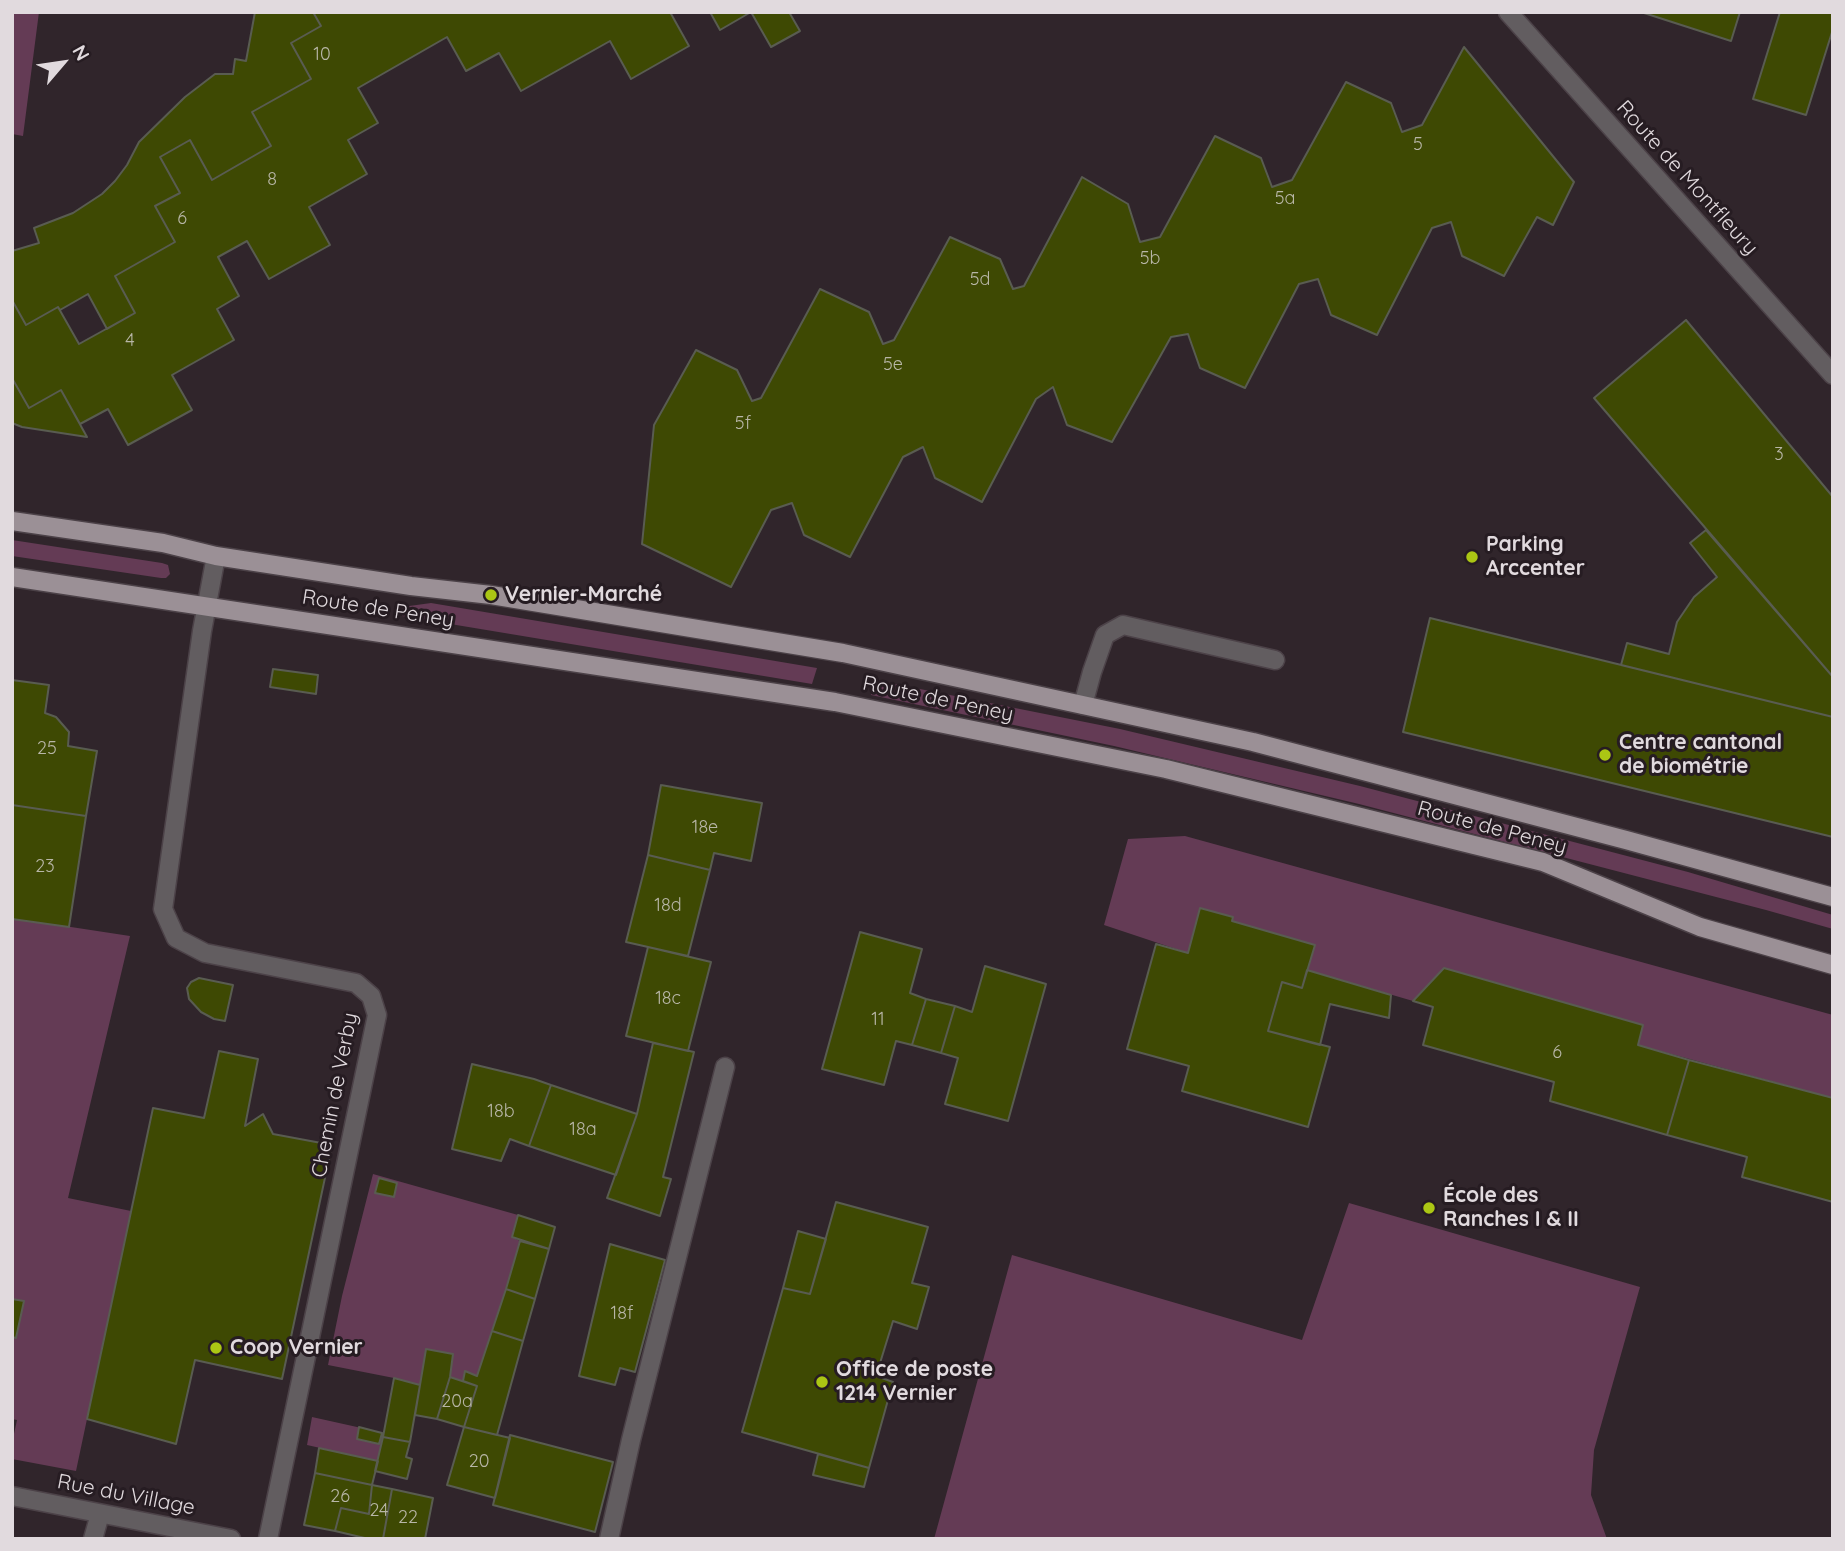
<!DOCTYPE html>
<html>
<head>
<meta charset="utf-8">
<style>
  body { margin:0 }
  #map { position:relative; width:1845px; height:1551px; overflow:hidden; background:#30252b; font-family:Quicksand,sans-serif }
  canvas { display:block }
  .frame { position:absolute; inset:0; border:14px solid #e1dade; pointer-events:none }
  .north { position:absolute; left:28px; top:28px; width:70px; height:70px; -webkit-text-stroke:5px #261c22; paint-order:stroke; rotate:61deg; font-size:19px; font-weight:700; line-height:28px; text-align:center; color:#e1dade }
  .north::after { content:''; display:block; margin:auto; width:24px; height:32px; background:#e1dade; clip-path:polygon(50% 0,100% 100%,50% 72%,0 100%) }
</style>
</head>
<body>
<div id="map">
<canvas width="1845" height="1551"></canvas>
<div class="frame"></div>
<div class="north">N</div>
</div>
<script>
const ctx = document.querySelector('canvas').getContext('2d');
ctx.lineJoin = 'round';
function paint(path, color) { ctx.fillStyle = color; ctx.fill(path, 'evenodd'); }
const poly = rows => new Path2D(rows.map(r => 'M' + r).join(''));
function trace(path, color, width, dash) { ctx.strokeStyle = color; ctx.lineWidth = width; ctx.lineCap = dash ? 'butt' : 'round'; ctx.setLineDash(dash || []); ctx.stroke(path); }
function drawText(font, color, halo, rows, align = 'center') {
  ctx.font = font + ' Quicksand,sans-serif'; ctx.lineWidth = 6; ctx.setLineDash([]); ctx.textBaseline = 'middle'; ctx.strokeStyle = halo; ctx.fillStyle = color; for (const [text, x, y, turn = 0] of rows) {
    ctx.save(); ctx.translate(x, y); ctx.rotate((+turn || 0) * Math.PI / 180); ctx.textAlign = isNaN(turn) ? turn : align; if (halo) ctx.strokeText(text, 0, 0); ctx.fillText(text, 0, 0); ctx.restore();
  }
}
paint(poly([
  [12,12,39,12,23,136,12,134],
  [12,540,162,563,168,565,170,574,166,578,161,578,12,556],
  [431,603,817,668,812,684,402,616,402,607],
  [875,680,1120,729,1360,786,1688,872,1833,915,1833,929,1766,910,1359,804,1114,746,871,695],
  [1185,836,1833,1015,1833,1098,1638,1045,1643,1025,1444,968,1413,1001,1307,970,1232,921,1232,917,1201,908,1188,953,1104,925,1128,839],
  [12,918,130,936,68,1198,131,1211,76,1471,12,1459,12,1443,17,1420,12,1419,12,1337,23,1301,12,1299],
  [373,1174,518,1215,512,1237,520,1241,506,1289,477,1376,465,1372,463,1381,450,1377,453,1355,427,1349,420,1385,394,1378,328,1365,342,1296],
  [1349,1203,1640,1287,1594,1450,1591,1495,1607,1539,934,1539,1012,1255,1302,1340],
  [312,1417,384,1433,378,1461,307,1445]
]), '#643b55');
const building = poly([
  [255,12,313,12,321,26,291,43,311,79,252,112,271,146,212,180,190,140,160,157,180,193,155,206,175,242,115,276,135,313,107,329,88,294,60,310,58,307,26,325,12,300,12,251,39,243,34,228,73,213,102,194,115,181,127,165,139,142,185,97,215,74,233,74,235,59,246,61,255,12],
  [313,12,670,12,689,46,631,79,610,41,521,91,499,53,466,71,447,37,358,88,378,123,348,140,367,174,309,207,330,245,269,279,247,241,218,257,239,296,217,309,234,340,172,375,192,410,128,445,108,409,80,424,61,390,29,408,12,378,12,300,26,325,58,307,79,344,135,313,115,276,175,242,155,206,180,193,160,157,190,140,212,180,271,146,252,112,311,79,291,43,321,26,313,12],
  [710,12,751,12,720,30,710,12],
  [751,12,789,12,800,31,771,47,751,12],
  [1644,12,1740,12,1731,41,1644,13,1644,12],
  [1780,12,1833,12,1833,29,1806,115,1753,99,1780,12],
  [1464,47,1574,182,1553,225,1537,217,1504,276,1462,256,1451,222,1432,228,1377,335,1331,315,1318,279,1299,284,1245,388,1200,368,1188,334,1171,337,1112,442,1067,425,1053,387,1036,399,982,502,935,478,923,447,903,457,850,557,804,535,792,503,771,510,731,587,642,544,654,425,696,350,737,370,752,401,761,398,820,289,869,312,883,344,894,340,950,237,1000,259,1013,289,1024,286,1082,177,1128,204,1140,242,1160,237,1215,136,1261,158,1272,187,1292,180,1346,82,1391,103,1402,132,1422,125,1464,47],
  [1686,320,1833,497,1833,677,1594,398,1686,320],
  [12,378,29,408,61,390,87,437,22,427,12,423,12,378],
  [1706,530,1833,677,1833,717,1621,665,1627,643,1669,654,1677,622,1694,597,1717,577,1690,543,1706,530],
  [1430,618,1833,717,1833,837,1403,732,1430,618],
  [273,669,318,675,316,694,270,687,273,669],
  [12,680,49,685,45,713,56,717,69,732,68,746,97,751,86,816,12,805,12,680],
  [661,785,762,803,751,861,714,853,710,870,648,855,661,785],
  [12,805,86,816,69,927,12,919,12,805],
  [648,855,710,870,688,956,626,942,648,855],
  [1200,908,1233,917,1232,921,1315,945,1302,988,1282,982,1268,1031,1330,1047,1308,1127,1182,1091,1189,1066,1127,1049,1156,944,1188,953,1200,908],
  [860,932,922,949,910,993,926,999,912,1045,896,1041,884,1085,822,1069,860,932],
  [648,947,711,962,688,1051,626,1036,648,947],
  [985,966,1046,984,1008,1121,945,1104,958,1058,941,1053,955,1006,972,1012,985,966],
  [1444,968,1643,1025,1638,1045,1689,1060,1667,1135,1550,1101,1554,1082,1423,1045,1433,1007,1413,1001,1444,968],
  [1307,970,1391,995,1389,1018,1330,1004,1320,1045,1268,1031,1282,982,1302,988,1307,970],
  [199,978,233,985,225,1021,214,1019,201,1012,189,999,187,988,191,982,199,978],
  [926,999,955,1006,941,1053,912,1045,926,999],
  [653,1043,694,1052,663,1177,671,1179,660,1216,607,1198,637,1114,653,1043],
  [219,1051,258,1059,245,1126,263,1114,273,1134,332,1145,282,1379,195,1360,176,1444,87,1419,153,1108,204,1118,219,1051],
  [1689,1060,1833,1098,1833,1202,1742,1177,1747,1157,1667,1135,1689,1060],
  [472,1064,534,1079,551,1085,529,1146,510,1139,501,1161,452,1149,472,1064],
  [551,1085,637,1114,616,1175,529,1146,551,1085],
  [379,1178,397,1183,394,1197,375,1193,379,1178],
  [836,1202,928,1227,912,1283,929,1287,917,1329,893,1321,876,1376,893,1382,869,1468,742,1432,783,1288,810,1294,836,1202],
  [518,1215,555,1227,549,1249,512,1237,518,1215],
  [798,1231,826,1239,810,1294,783,1288,798,1231],
  [520,1241,549,1249,535,1299,506,1289,520,1241],
  [610,1244,665,1260,635,1372,620,1368,615,1385,579,1376,610,1244],
  [506,1289,535,1299,523,1341,492,1331,506,1289],
  [12,1299,24,1301,16,1338,12,1337,12,1299],
  [492,1331,523,1341,497,1435,464,1427,477,1386,463,1381,465,1371,477,1376,492,1331],
  [426,1349,453,1354,450,1377,437,1419,415,1415,426,1349],
  [450,1377,477,1386,464,1427,437,1419,450,1377],
  [394,1378,420,1385,410,1442,383,1437,394,1378],
  [359,1427,382,1433,379,1444,357,1439,359,1427],
  [464,1427,510,1438,495,1498,447,1485,464,1427],
  [510,1435,613,1462,595,1532,493,1505,510,1435],
  [383,1437,410,1442,406,1457,412,1459,407,1479,375,1471,383,1437],
  [319,1448,378,1461,372,1485,315,1473,319,1448],
  [818,1454,869,1468,864,1487,813,1475,818,1454],
  [315,1473,372,1485,369,1514,341,1508,335,1531,304,1525,315,1473],
  [372,1485,392,1489,383,1539,369,1539,335,1531,341,1508,369,1514,372,1485],
  [392,1489,433,1498,425,1539,383,1539,392,1489]
]);
paint(building, '#3e4903');
trace(building, '#595c51', 2);
const minor = poly([
  [1508,12,1833,375],
  [216,556,202,631,163,909,176,938,205,953,356,983,371,996,377,1015,268,1539],
  [1083,705,1092,672,1105,635,1123,625,1275,660],
  [12,1496,231,1539],
  [93,1539,100,1514],
  [609,1539,631,1440,725,1067]
]);
const major = poly([
  [12,521,163,543,216,556,411,586,491,595,843,653,1253,742,1626,840,1833,897],
  [12,577,835,702,1166,769,1543,862,1700,927,1833,965]
]);
trace(minor, '#4c4248', 21);
trace(major, '#4c4248', 21);
trace(minor, '#625d60', 18);
trace(major, '#9b9096', 18);
for (const [x, y, r, color] of [
  [1472,557,7,"#abc614"],
  [491,595,7,"#abc614"],
  [1605,755,7,"#abc614"],
  [1429,1208,7,"#abc614"],
  [216,1348,7,"#abc614"],
  [822,1382,7,"#abc614"]
]) { const dot = new Path2D(); dot.arc(x, y, r, 0, 2 * Math.PI); ctx.fillStyle = color; ctx.fill(dot); trace(dot, '#261c22', 2.5); }
drawText('18px', '#b8b6a7', null, [
  ["10",322,55],
  ["5",1418,145],
  ["8",272,180],
  ["5a",1285,199],
  ["6",182,219],
  ["5b",1150,259],
  ["5d",980,280],
  ["4",130,341],
  ["5e",893,365],
  ["5f",743,424],
  ["3",1779,455],
  ["25",47,749],
  ["18e",705,828],
  ["23",45,867],
  ["18d",668,906],
  ["18c",668,999],
  ["11",878,1020],
  ["6",1557,1053],
  ["18b",501,1112],
  ["18a",583,1130],
  ["18f",622,1314],
  ["20a",457,1402],
  ["20",479,1462],
  ["26",340,1497],
  ["24",379,1511],
  ["22",408,1518]
]);
drawText('21px', '#e1dade', '#261c22', [
  ["Route de Montfleury",1687,178,48],
  ["Route de Peney",378,609,9],
  ["Route de Peney",938,699,12],
  ["Route de Peney",1492,828,15],
  ["Chemin de Verby",335,1095,-79],
  ["Rue du Village",126,1495,11]
]);
drawText('bold 21px', '#e1dade', '#261c22', [
  ["Parking",1486,545],
  ["Arccenter",1486,569],
  ["Vernier-Marché",505,595],
  ["Centre cantonal",1619,743],
  ["de biométrie",1619,767],
  ["École des",1443,1196],
  ["Ranches I & II",1443,1220],
  ["Coop Vernier",230,1348],
  ["Office de poste",836,1370],
  ["1214 Vernier",836,1394]
], 'left');
</script>
</body>
</html>
